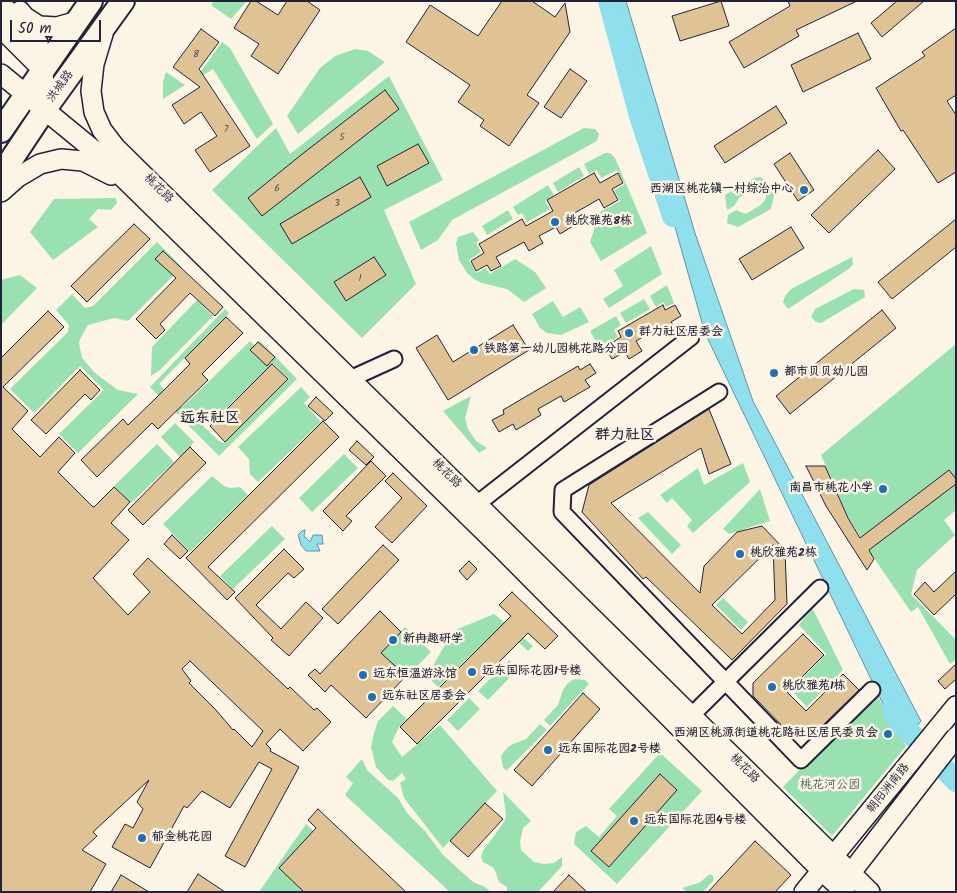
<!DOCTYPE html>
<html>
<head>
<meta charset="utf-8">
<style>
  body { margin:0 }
  #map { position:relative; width:957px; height:893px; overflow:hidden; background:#fcf5e5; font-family:Kalam,sans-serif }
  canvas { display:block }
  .frame { position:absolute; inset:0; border:2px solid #22223b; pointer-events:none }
  .scale { position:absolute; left:10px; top:20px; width:91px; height:22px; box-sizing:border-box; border:2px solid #22223b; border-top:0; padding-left:6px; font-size:15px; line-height:18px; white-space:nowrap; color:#22223b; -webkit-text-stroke:4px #fcf5e5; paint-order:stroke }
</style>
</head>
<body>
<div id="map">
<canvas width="957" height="893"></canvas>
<div class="frame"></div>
<div class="scale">50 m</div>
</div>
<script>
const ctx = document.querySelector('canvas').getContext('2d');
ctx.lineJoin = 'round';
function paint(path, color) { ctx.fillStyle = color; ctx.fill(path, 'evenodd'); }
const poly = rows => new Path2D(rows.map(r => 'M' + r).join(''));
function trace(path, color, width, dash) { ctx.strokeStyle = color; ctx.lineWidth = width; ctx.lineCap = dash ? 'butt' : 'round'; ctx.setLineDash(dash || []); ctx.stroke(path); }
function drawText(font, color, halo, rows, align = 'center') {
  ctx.font = font + ' Kalam,"LXGW WenKai TC",sans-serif'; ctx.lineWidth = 5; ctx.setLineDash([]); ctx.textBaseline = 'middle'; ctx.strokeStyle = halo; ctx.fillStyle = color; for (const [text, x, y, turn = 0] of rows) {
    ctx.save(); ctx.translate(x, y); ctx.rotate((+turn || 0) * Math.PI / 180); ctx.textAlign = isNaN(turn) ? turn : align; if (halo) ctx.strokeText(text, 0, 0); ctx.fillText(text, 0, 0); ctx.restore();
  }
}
paint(poly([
  [214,1,247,1,231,19,211,5],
  [222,42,230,48,273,124,257,139,213,69,194,81],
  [355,49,368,51,385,62,298,134,287,116,320,68,335,56],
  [166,72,185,85,163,99,163,82],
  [389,76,443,180,384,210,416,284,362,338,212,190,276,128,290,154],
  [584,128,595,129,599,134,597,141,452,220,438,240,421,250,409,222],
  [605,153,610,153,615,158,647,233,601,261,590,242,600,212,620,201,614,190,625,184,617,170,601,178,597,170,589,174,584,164],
  [579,167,584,176,558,192,553,183],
  [760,177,765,180,768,184,765,188,754,188,739,198,734,206,727,210,725,195,754,178],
  [548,185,554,195,545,201,550,209,527,222,522,213,518,215,513,207],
  [771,190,774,195,771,209,738,227,727,223,728,215,736,210,746,214,762,204,766,198,766,194],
  [116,198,117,203,111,210,98,209,89,219,98,227,53,260,30,232,54,199],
  [508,210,513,219,487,235,482,226],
  [473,232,479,240,476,243,481,252,469,260,476,273,486,268,490,274,515,259,535,272,546,288,524,302,507,289,482,283,474,279,467,273,459,260,456,243,458,237],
  [157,242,182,267,128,321,114,318,88,325,81,337,79,343,82,358,96,374,118,390,138,394,78,453,59,434,104,390,80,366,34,413,10,389,68,332,69,325,56,310,72,294,85,308,93,306],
  [651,246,662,274,609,308,603,299,623,286,614,270],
  [852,257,853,264,850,268,788,309,783,302,785,296,791,289],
  [20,275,37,288,1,325,1,280],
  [667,285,674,303,666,307,663,302,656,307,650,296],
  [854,289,864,290,865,297,821,323,816,322,811,317,815,309],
  [644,299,650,309,626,323,620,313],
  [197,300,213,316,160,370,151,376,152,347],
  [553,301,563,317,580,307,589,322,561,335,547,333,540,328,532,314],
  [225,309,229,313,159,384,182,407,194,396,198,400,194,396,250,341,272,364,216,418,213,416,203,426,219,441,224,443,289,379,255,346,260,341,297,379,219,456,150,387],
  [616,316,621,325,614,330,618,337,600,348,590,331],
  [956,344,956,510,944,520,955,535,917,570,911,594,956,640,956,659,950,664,918,607,911,612,876,561,848,517,821,455],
  [301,387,310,397,304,403,321,422,258,482,250,474,249,459,238,447],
  [471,396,465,418,468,429,476,441,487,448,479,453,443,411],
  [175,423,194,442,180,457,161,437],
  [157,444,174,462,131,503,114,486],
  [344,454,358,468,312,512,299,498],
  [743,463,750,482,693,533,687,526,692,520,672,498,667,503,660,495,698,468,704,485],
  [212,476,224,486,230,488,240,487,248,495,190,552,163,524],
  [760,489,770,521,729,534,723,529],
  [648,512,681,545,672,554,638,518],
  [272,526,285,539,233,589,220,576],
  [723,598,748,622,741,630,716,605],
  [812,607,843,670,807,707,791,690,826,654,799,625],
  [494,614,533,646,528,651,501,626,438,687,427,676,453,631],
  [405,627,431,652,409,675,406,676,381,653],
  [509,660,518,669,488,700,478,691],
  [574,679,585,680,589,684,550,726,544,720,558,705,563,690,567,684],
  [875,692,906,746,832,836,783,787],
  [469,698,480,709,458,731,447,720],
  [393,706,407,719,399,727,392,742,402,757,440,725,497,791,443,848,404,798,400,783,406,779,402,773,393,781,388,780,376,767,371,747,374,733,378,721],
  [540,724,547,730,506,771,503,767,501,756,506,749,511,745,526,739],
  [660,753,702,791,617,884,574,844,576,832,586,826,599,837,617,816,609,809],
  [362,759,367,770,398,798,407,813,425,831,443,855,473,882,485,887,491,892,450,892,345,795,353,783,346,777],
  [503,792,531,821,523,828,520,842,521,850,534,862,544,864,554,863,562,857,562,866,538,892,507,892,507,887,499,882,494,868,483,862,481,857,483,851,504,822,506,816],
  [306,824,382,892,259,892],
  [710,874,713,876,714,880,703,892,687,892,682,888,699,883]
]), '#99e1b0');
const water = poly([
  [611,1,626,1,695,233,753,401,921,721,907,739,894,727,705,333,611,1],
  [305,530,304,536,310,542,313,535,322,535,323,544,317,544,320,551,306,551,301,545,298,535,302,531,305,530]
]);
paint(water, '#90dfec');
trace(water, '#6493a5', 1);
trace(poly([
  [609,1,640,116,673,216],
  [893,710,899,721,956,781]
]), '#90dfec', 22);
const building = poly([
  [251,1,256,1,278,15,287,1,307,1,320,10,278,74,251,56,259,44,234,28,251,1],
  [502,1,532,1,555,17,565,3,570,32,527,95,539,103,509,146,480,126,484,120,458,102,470,85,406,42,430,5,478,36,502,1],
  [721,1,729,26,680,41,672,16,721,1],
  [788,1,857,1,796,30,799,36,744,68,729,42,790,6,788,1],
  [897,1,924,1,882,37,871,23,897,1],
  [956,28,956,95,947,101,956,115,956,172,938,183,903,130,901,131,876,88,925,56,922,52,956,28],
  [201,29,219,42,199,69,250,146,210,172,195,150,217,136,201,112,184,124,172,105,200,87,173,67,201,29],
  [858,33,871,59,803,92,791,65,858,33],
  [570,69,587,81,561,118,544,107,570,69],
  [385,90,399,109,262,216,248,198,301,155,385,90],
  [776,106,787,123,725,163,714,146,776,106],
  [418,144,429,163,387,186,377,166,418,144],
  [878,150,895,169,829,233,811,215,878,150],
  [790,153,814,190,798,201,774,164,790,153],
  [594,173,600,183,618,173,623,183,612,189,618,200,604,208,599,199,573,214,578,223,560,234,556,227,539,236,543,243,529,251,524,242,496,257,501,266,491,271,487,265,476,271,471,261,484,253,479,244,522,219,526,226,553,211,547,200,594,173],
  [360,177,371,197,292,244,280,224,360,177],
  [956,219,956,247,892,299,878,282,956,219],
  [134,224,150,239,87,302,71,286,134,224],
  [791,227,804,248,752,280,739,259,791,227],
  [163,251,223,307,215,316,190,293,160,324,165,330,156,339,136,319,176,278,155,259,163,251],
  [374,257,386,275,346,301,334,282,374,257],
  [663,305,665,310,675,305,681,316,671,322,675,328,665,334,661,327,636,341,642,351,629,359,625,352,612,359,605,347,621,337,618,331,663,305],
  [882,310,896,328,790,414,776,396,882,310],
  [48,311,64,327,3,387,28,411,12,429,40,457,59,437,75,453,58,472,92,506,94,507,114,487,130,502,111,523,129,540,93,578,128,615,150,592,133,574,148,558,288,689,290,687,314,710,317,708,331,722,303,751,280,729,266,744,271,749,270,751,299,767,245,867,225,856,272,769,259,762,230,808,202,791,187,808,184,806,150,868,112,847,125,824,133,828,143,809,137,802,149,780,93,832,97,836,82,850,106,864,90,892,1,892,1,358,48,311],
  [190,661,263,731,252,747,234,729,233,730,216,710,189,683,191,681,182,669,190,661],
  [226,317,243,333,202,374,208,380,158,429,152,423,97,477,81,460,123,419,128,425,154,400,190,364,185,358,226,317],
  [513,325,529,350,448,400,416,348,437,335,453,362,513,325],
  [258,342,275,357,267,366,250,350,258,342],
  [272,364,288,379,225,442,210,426,272,364],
  [590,364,596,373,585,380,590,387,564,402,561,396,538,409,541,415,516,430,513,424,499,432,492,420,504,414,503,410,578,366,580,370,590,364],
  [80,370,100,390,91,400,85,394,46,434,31,420,80,370],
  [316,397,333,413,325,421,308,406,316,397],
  [709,409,731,464,709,474,701,448,611,503,700,593,704,566,737,532,762,526,785,550,787,604,732,660,646,577,643,579,582,512,589,485,709,409],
  [773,545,775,600,742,634,712,605,773,545],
  [323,421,339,437,208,567,235,592,227,600,186,558,323,421],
  [357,441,374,457,366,465,349,450,357,441],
  [190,447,206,463,143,525,128,510,190,447],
  [371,461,386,476,346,516,352,521,343,531,323,511,371,461],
  [806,466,825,466,848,518,860,538,949,470,956,479,956,484,869,550,874,559,867,570,826,506,806,466],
  [393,473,427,506,392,543,375,527,402,498,385,481,393,473],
  [172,535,188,551,180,559,164,544,172,535],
  [383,545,399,560,338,624,322,609,383,545],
  [284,549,304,569,294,578,288,573,256,605,281,629,306,602,323,618,289,656,271,640,273,638,235,598,284,549],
  [469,561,477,569,467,580,459,571,469,561],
  [956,571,956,594,934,615,914,594,925,582,934,592,956,571],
  [512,592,558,636,545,649,528,633,417,744,400,727,511,616,499,605,512,592],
  [380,611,401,632,381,653,406,676,366,718,331,685,325,692,308,675,315,669,320,674,380,611],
  [803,634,824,655,787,692,806,711,843,674,859,690,813,735,792,736,753,696,753,683,803,634],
  [956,664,956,679,945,689,938,681,956,664],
  [583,693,600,709,532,786,514,770,583,693],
  [660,774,677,790,609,867,591,851,660,774],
  [485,803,503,819,468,857,450,841,485,803],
  [318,809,406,892,304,892,279,868,316,828,308,820,318,809],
  [755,841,791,875,775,892,708,892,755,841],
  [198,874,225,892,187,892,198,874],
  [121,875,149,892,111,892,121,875],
  [569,875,587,892,553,892,569,875]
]);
paint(building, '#e0c394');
trace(building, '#22223b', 1);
const minor = poly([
  [350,379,394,359],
  [719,392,563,490,562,512,801,760,872,690],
  [477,504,691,337],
  [691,716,820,588]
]);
const major = poly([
  [1,4,38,43,43,70],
  [20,11,25,17,39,26,57,27,78,21],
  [1,28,43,70,45,109],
  [103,34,94,64,91,91,94,112,102,130,115,147,870,892],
  [1,74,101,156,502,549,822,871,845,892],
  [1,192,18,177,40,164,61,159,83,161,111,175],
  [843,883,908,799],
  [804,892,956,706]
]);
const highway = poly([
  [1,131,91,1],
  [1,175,45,109,123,1]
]);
trace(minor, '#22223b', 19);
trace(major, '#22223b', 22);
trace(highway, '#22223b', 26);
trace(minor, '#fcf5e5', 15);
trace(major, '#fcf5e5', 19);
trace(highway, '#fcf5e5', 22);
const majorBridge = poly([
  [908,799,956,737]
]);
trace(majorBridge, '#22223b', 22, []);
trace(majorBridge, '#fcf5e5', 19);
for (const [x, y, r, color] of [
  [804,190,5,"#1f6fb2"],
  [555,222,5,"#1f6fb2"],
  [629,333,5,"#1f6fb2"],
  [474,350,5,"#1f6fb2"],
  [774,373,5,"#1f6fb2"],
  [883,489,5,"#1f6fb2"],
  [740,554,5,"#1f6fb2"],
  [393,640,5,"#1f6fb2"],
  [472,672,5,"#1f6fb2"],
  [363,675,5,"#1f6fb2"],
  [772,687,5,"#1f6fb2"],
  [372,697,5,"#1f6fb2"],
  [888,734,5,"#1f6fb2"],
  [548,750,5,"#1f6fb2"],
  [634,821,5,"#1f6fb2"],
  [142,838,5,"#1f6fb2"]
]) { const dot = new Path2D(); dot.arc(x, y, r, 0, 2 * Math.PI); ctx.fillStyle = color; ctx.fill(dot); trace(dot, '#fcf5e5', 2); }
drawText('10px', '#524a51', null, [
  ["8",196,55],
  ["7",226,130],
  ["5",342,138],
  ["6",277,189],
  ["3",337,204],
  ["1",360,279]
]);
drawText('12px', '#22223b', '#fcf5e5', [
  ["洪城路",61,87,-54],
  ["桃花路",158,189,45],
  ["桃花路",446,474,45],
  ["桃花路",744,769,45],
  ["朝阳洲南路",889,789,-51]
]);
drawText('bold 12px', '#22223b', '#fcf5e5', [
  ["西湖区桃花镇一村综治中心",794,190,"right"],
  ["桃欣雅苑8栋",565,222],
  ["群力社区居委会",639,333],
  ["铁路第一幼儿园桃花路分园",484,350],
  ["都市贝贝幼儿园",784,373],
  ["南昌市桃花小学",873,489,"right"],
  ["桃欣雅苑2栋",750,554],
  ["新冉趣研学",403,640],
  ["远东国际花园1号楼",482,672],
  ["远东恒温游泳馆",373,675],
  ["桃欣雅苑1栋",782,687],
  ["远东社区居委会",382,697],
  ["西湖区桃源街道桃花路社区居民委员会",878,734,"right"],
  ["远东国际花园2号楼",558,750],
  ["远东国际花园4号楼",644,821],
  ["郁金桃花园",152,838]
], 'left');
drawText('12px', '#465b5e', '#fcf5e5', [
  ["桃花河公园",830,786]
]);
drawText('bold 15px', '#22223b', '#fcf5e5', [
  ["远东社区",210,419],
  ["群力社区",625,436]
]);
</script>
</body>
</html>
